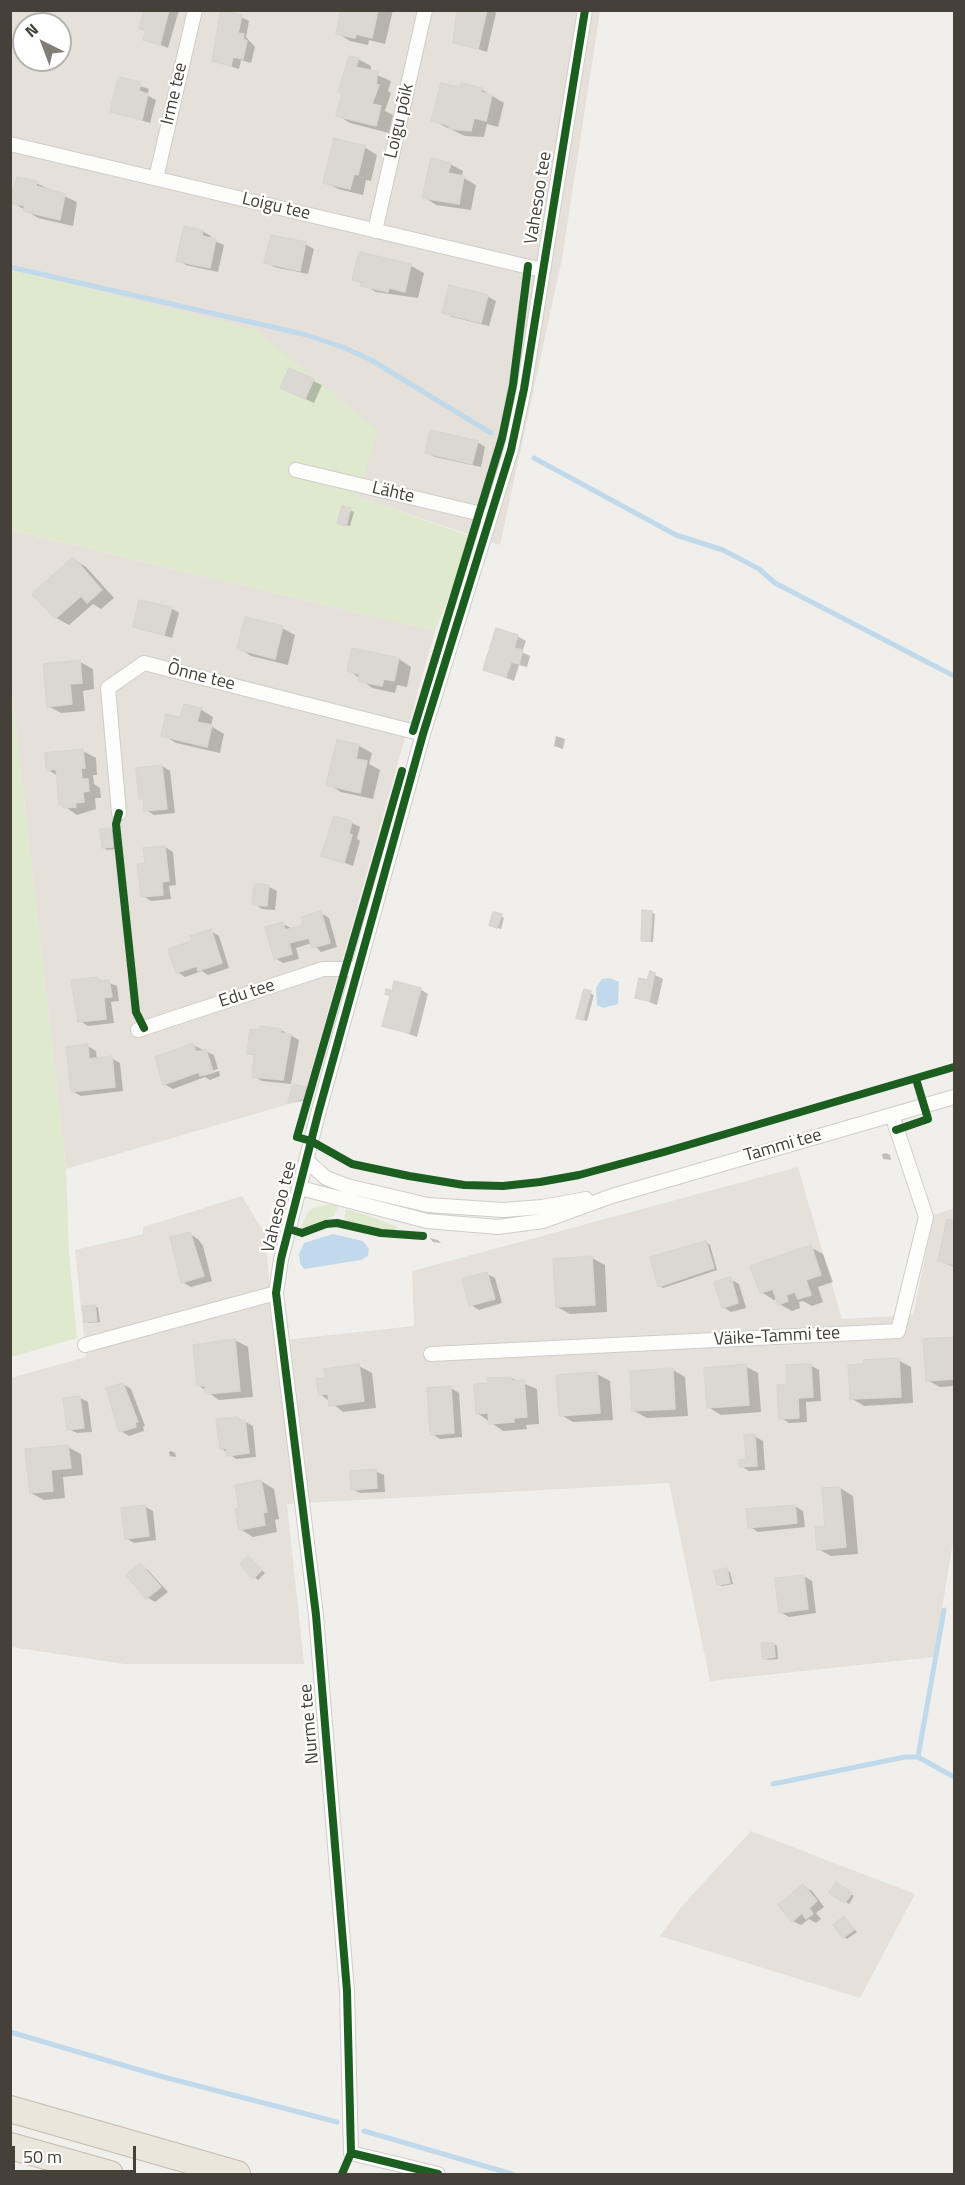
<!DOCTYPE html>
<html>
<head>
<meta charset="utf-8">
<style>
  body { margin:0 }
  #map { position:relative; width:965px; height:2185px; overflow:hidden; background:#f1efec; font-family:"Titillium Web",sans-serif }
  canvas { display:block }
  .frame { position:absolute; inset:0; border:12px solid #464138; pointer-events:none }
  .north { position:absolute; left:12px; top:12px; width:60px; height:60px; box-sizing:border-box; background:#fff; border:2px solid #b5b3af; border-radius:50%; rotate:318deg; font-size:16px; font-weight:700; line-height:24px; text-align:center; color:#464138 }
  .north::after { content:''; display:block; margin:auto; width:21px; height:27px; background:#827e77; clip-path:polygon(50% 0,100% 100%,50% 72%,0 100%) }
  .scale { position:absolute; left:12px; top:2146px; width:124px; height:27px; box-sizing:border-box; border:3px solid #464138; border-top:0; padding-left:8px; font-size:18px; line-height:21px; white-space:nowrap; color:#464138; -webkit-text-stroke:4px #fff; paint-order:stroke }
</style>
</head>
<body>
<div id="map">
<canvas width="965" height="2185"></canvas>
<div class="frame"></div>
<div class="north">N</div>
<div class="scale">50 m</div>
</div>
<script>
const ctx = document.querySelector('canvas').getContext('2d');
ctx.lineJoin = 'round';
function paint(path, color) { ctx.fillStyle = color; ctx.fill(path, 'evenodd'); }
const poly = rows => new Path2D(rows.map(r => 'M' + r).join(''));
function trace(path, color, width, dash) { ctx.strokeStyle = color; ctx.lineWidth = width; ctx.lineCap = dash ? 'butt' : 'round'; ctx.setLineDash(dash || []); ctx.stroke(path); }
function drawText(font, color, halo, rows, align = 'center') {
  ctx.font = font + ' "Titillium Web",sans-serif'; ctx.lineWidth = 4.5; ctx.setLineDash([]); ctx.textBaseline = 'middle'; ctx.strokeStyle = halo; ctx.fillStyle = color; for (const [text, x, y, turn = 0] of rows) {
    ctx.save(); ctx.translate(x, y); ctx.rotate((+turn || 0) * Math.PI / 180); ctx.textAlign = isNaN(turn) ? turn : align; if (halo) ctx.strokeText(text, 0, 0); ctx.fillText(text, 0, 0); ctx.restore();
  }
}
paint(poly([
  [11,11,600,11,562,259,500,545,358,497,256,330,11,270],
  [24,24,60,24,60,60,24,60],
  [10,530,435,631,303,1100,66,1169,11,685],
  [798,1167,842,1319,913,1315,934,1215,954,1208,954,1536,934,1657,710,1681,669,1483,287,1504,304,1664,124,1664,11,1647,10,1378,86,1357,75,1250,143,1234,143,1227,242,1196,265,1234,275,1341,414,1326,412,1271],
  [751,1831,915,1894,860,1998,660,1936,682,1906]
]), '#e5e1da');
paint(poly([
  [11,270,256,330,378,430,358,497,473,537,435,631,11,530],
  [11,685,66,1169,69,1253,77,1338,11,1357],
  [331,1204,338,1206,334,1216,314,1226,300,1228,308,1212,315,1207],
  [346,1209,366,1215,398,1227,393,1232,349,1223,344,1218]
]), '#dee9ce');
paint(poly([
  [610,978,619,982,618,1004,603,1008,597,1005,596,988,602,979],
  [333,1234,363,1241,369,1249,368,1256,361,1260,304,1269,300,1263,299,1254,304,1243]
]), '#c1daeb');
paint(poly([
  [146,10,179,10,168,48,145,39,147,32,141,28],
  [343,10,393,10,385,44,369,40,368,45,350,41,337,33],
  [458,10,492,10,496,13,487,52,455,42],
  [241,17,249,21,246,37,255,47,251,63,241,60,239,69,214,61],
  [358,59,371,66,370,72,391,81,388,91,391,93,385,111,393,115,389,133,350,123,337,115],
  [119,79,149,89,147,95,156,100,150,123,111,111],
  [461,89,481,89,504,103,498,127,487,124,484,137,465,136,433,121],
  [364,147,377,155,371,181,366,180,363,195,338,189,325,182],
  [450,164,463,171,462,177,476,185,471,210,436,205,424,197],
  [36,183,77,202,73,226,38,218,12,202],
  [202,231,211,236,210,239,224,245,218,272,186,265,178,260],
  [305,244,314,249,308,274,274,267,266,262],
  [360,254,411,266,424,273,418,298,376,292,354,279],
  [487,296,496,301,489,326,452,317,444,312],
  [290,370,322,385,314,403,290,392],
  [477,442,485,447,481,467,435,457,426,452],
  [343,507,354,512,350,526,342,524],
  [73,559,86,567,114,598,101,609,93,604,69,625,56,618],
  [171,608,179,613,172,638,135,626],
  [282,628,295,635,288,665,251,656,239,648],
  [517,636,526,641,522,652,530,656,527,667,519,665,514,681,485,670],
  [399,659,411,667,407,687,397,685,395,693,372,688,349,670],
  [80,662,93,669,94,689,83,691,85,711,61,713,48,706],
  [200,709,213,717,211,726,224,734,220,753,176,743,163,735,182,719],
  [556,736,565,739,563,749,554,746],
  [338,741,359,746,372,753,369,764,380,770,373,799,341,792,328,784],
  [83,751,96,758,97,775,93,775,94,784,100,788,101,798,95,798,96,809,77,815,61,804,58,776,48,770],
  [162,766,170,771,175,813,154,815,146,810,145,800,140,798],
  [352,823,360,827,357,839,360,841,353,866,323,855],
  [111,829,115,831,116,849,107,850,103,847],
  [165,847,173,852,176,885,169,886,171,899,151,901,143,896,147,865],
  [269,887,277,891,275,910,262,909,254,904],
  [651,912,655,914,653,942,646,942,642,940],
  [321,913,329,918,337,947,321,952,312,943,296,948,299,959,283,963,275,958,283,924,291,928,305,926],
  [501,916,504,918,501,929,494,926],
  [211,931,219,936,229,968,208,975,202,971,185,977,177,972,194,942],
  [651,973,663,979,657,1005,636,997,649,982],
  [98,979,117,986,119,1001,111,1002,114,1023,88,1026,80,1021],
  [420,989,428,994,417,1037,384,1025,393,993],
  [585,991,594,995,587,1021,581,1019],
  [281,1030,299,1040,291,1084,262,1081,254,1076,256,1057,249,1053,261,1032],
  [193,1045,214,1055,218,1069,201,1074,203,1076,219,1071,220,1076,210,1080,205,1077,173,1089,164,1084],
  [88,1046,96,1051,97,1060,111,1058,120,1063,123,1091,81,1096,72,1091],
  [305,1088,309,1090,306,1101,290,1102],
  [886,1153,890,1155,891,1160,883,1159,882,1154],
  [948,1220,954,1222,954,1267,940,1261],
  [190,1234,198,1239,203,1246,212,1281,191,1287,182,1282],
  [430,1238,438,1240,441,1243,433,1242],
  [706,1242,710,1245,717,1270,663,1288,659,1286],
  [810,1247,823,1254,833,1282,818,1287,823,1302,812,1306,803,1301,799,1302,800,1308,792,1311,779,1304,777,1299,774,1300,761,1292],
  [592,1258,605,1265,607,1312,570,1314,557,1307],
  [487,1274,495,1278,502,1303,479,1310,471,1305],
  [730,1279,739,1284,746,1308,731,1312,723,1307],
  [95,1306,98,1308,100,1322,89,1323,85,1321],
  [954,1338,954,1386,940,1387,927,1380,925,1340],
  [235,1340,248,1347,253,1397,219,1400,199,1386],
  [898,1360,911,1367,913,1403,864,1406,851,1398],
  [810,1365,819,1370,821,1401,806,1402,807,1422,789,1423,781,1418,788,1386],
  [359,1366,372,1373,376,1408,343,1412,320,1394,328,1379],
  [745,1366,758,1373,761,1412,721,1415,708,1407],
  [673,1370,685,1377,688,1416,647,1418,634,1411],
  [597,1374,610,1381,613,1420,573,1422,561,1415],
  [511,1378,537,1389,539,1424,526,1425,527,1429,503,1431,477,1413,492,1384],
  [123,1384,131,1389,145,1426,143,1427,144,1431,129,1436,121,1431],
  [451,1388,459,1393,462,1437,440,1439,432,1434],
  [80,1398,88,1402,92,1432,77,1433,68,1429],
  [238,1418,253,1426,256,1457,236,1459,221,1448],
  [754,1436,763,1441,765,1470,749,1471,741,1466,748,1461],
  [68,1447,81,1454,83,1475,63,1477,65,1498,44,1500,31,1493],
  [171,1451,175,1453,176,1457,170,1456,169,1452],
  [375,1471,384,1475,385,1492,360,1493,352,1489],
  [261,1481,274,1489,279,1519,275,1520,277,1532,253,1537,240,1529,241,1509],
  [840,1488,853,1496,858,1554,831,1556,818,1549],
  [144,1506,153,1511,156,1540,134,1543,126,1538],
  [795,1506,803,1511,805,1527,758,1532,750,1527],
  [252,1560,265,1573,258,1580,254,1577],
  [140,1565,148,1570,168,1592,155,1602,147,1597],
  [726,1570,730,1572,733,1584,722,1586,718,1584],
  [804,1576,812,1581,816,1613,789,1617,780,1612],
  [774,1644,777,1646,778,1659,768,1660,764,1658],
  [836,1885,854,1896,849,1904,831,1892],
  [803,1886,812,1891,824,1907,816,1913,821,1919,816,1923,809,1919,801,1925,793,1921],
  [844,1918,857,1932,847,1939,844,1937]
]), '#0003');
trace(poly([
  [10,267,307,335,345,348,371,360,491,433],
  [534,458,676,535,723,550,759,569,775,583,954,676],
  [918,1757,944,1610],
  [773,1784,905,1757,918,1757,954,1777],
  [10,2032,160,2076,337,2122],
  [364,2131,512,2174]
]), '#c1daeb', 5);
const building = poly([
  [144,10,169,10,160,45,143,40,146,30,139,29,144,10],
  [221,10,242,15,238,33,244,34,243,39,247,41,243,59,233,57,231,66,212,61,221,10],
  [341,10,378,10,372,38,356,34,355,38,336,34,341,10],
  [457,10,487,10,478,49,453,43,457,10],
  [349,56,359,58,356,67,378,72,376,84,379,85,372,104,381,106,376,126,336,116,342,93,338,92,349,56],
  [118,77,141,82,139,91,148,94,142,120,110,112,118,77],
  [441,83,460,87,461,83,482,88,481,92,492,95,486,121,474,118,471,131,451,129,447,125,431,121,441,83],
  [334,138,365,146,358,175,354,174,350,189,323,183,334,138],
  [431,158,451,163,448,173,464,176,459,204,422,198,431,158],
  [17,177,37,181,36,186,65,194,60,220,23,211,25,206,10,203,17,177],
  [184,226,203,230,202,236,216,239,210,268,176,261,184,226],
  [271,235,306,242,300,271,264,263,271,235],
  [359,252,411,264,405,292,389,288,388,292,361,286,362,282,352,280,359,252],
  [449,285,488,295,481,323,442,313,449,285],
  [289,368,314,379,305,399,280,388,289,368],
  [430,430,478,441,472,464,425,453,430,430],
  [342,506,351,508,346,526,337,523,342,506],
  [73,557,102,590,87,603,81,596,55,619,32,594,73,557],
  [139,600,172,607,164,635,133,627,139,600],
  [245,617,283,626,275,659,237,649,245,617],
  [496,628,518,635,514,648,523,650,519,664,511,662,506,677,483,670,496,628],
  [352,648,399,658,394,681,384,679,382,686,358,681,359,674,347,671,352,648],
  [80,660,82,683,70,684,72,704,47,707,43,664,80,660],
  [184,704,201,708,197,722,212,725,207,747,161,736,166,714,180,717,184,704],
  [337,740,359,744,356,759,367,761,360,793,326,785,337,740],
  [83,749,85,768,81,768,82,779,88,779,89,791,83,792,84,802,75,803,76,807,63,808,63,804,59,805,56,769,46,771,45,753,83,749],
  [162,765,167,809,144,811,143,798,139,799,136,768,162,765],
  [334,816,352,821,349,834,352,835,344,863,321,856,334,816],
  [111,828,113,847,102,848,100,829,111,828],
  [165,846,169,881,162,882,163,895,141,897,137,864,145,863,143,848,165,846],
  [254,884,269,885,267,906,252,905,254,884],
  [642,910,652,911,650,941,641,941,642,910],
  [321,911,330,943,312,948,309,938,289,943,292,954,274,959,265,927,283,922,285,930,303,925,301,917,321,911],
  [493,912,502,914,497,928,489,925,493,912],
  [211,929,222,963,198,971,197,966,176,973,168,949,192,941,190,936,211,929],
  [650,971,655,973,649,1001,635,998,639,978,647,980,650,971],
  [98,977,99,981,109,980,112,997,104,998,106,1019,78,1022,71,980,98,977],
  [394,981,421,988,409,1033,382,1026,390,996,385,994,386,989,392,991,394,981],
  [584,989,591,991,583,1020,576,1018,584,989],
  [260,1026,281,1029,281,1033,291,1034,283,1080,252,1077,254,1054,247,1054,250,1029,260,1030,260,1026],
  [193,1043,196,1052,206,1049,213,1072,200,1076,199,1072,163,1085,155,1057,193,1043],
  [88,1044,89,1059,112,1056,115,1087,71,1092,66,1047,88,1044],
  [293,1084,306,1087,303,1099,288,1103,293,1084],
  [947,1219,954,1220,954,1265,938,1261,947,1219],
  [190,1232,204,1276,181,1283,170,1237,190,1232],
  [706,1241,714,1268,658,1287,650,1257,706,1241],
  [811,1245,821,1275,806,1280,811,1295,798,1299,795,1292,786,1295,788,1301,778,1305,773,1289,760,1293,750,1266,811,1245],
  [592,1256,595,1305,556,1307,553,1259,592,1256],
  [487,1272,495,1299,469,1306,462,1279,487,1272],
  [731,1277,738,1303,722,1308,714,1282,731,1277],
  [95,1305,97,1321,84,1322,83,1306,95,1305],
  [954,1337,954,1379,926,1381,923,1339,954,1337],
  [235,1339,240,1391,205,1394,205,1386,197,1386,193,1345,235,1339],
  [899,1358,901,1397,850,1399,848,1365,864,1364,863,1360,899,1358],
  [359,1364,364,1401,329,1406,328,1394,319,1395,316,1379,326,1378,324,1369,359,1364],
  [746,1364,749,1405,707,1408,704,1368,746,1364],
  [811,1364,813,1397,798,1398,799,1418,779,1419,777,1385,787,1384,786,1365,811,1364],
  [673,1368,675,1409,632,1411,630,1371,673,1368],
  [597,1372,600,1413,559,1416,556,1375,597,1372],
  [511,1377,512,1381,524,1380,527,1417,514,1418,514,1422,489,1424,488,1413,476,1414,474,1384,489,1383,487,1378,511,1377],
  [123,1383,138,1422,135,1422,136,1427,119,1432,106,1388,123,1383],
  [451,1386,454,1433,430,1435,427,1388,451,1386],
  [80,1396,84,1428,67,1430,63,1398,80,1396],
  [238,1417,239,1420,245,1420,249,1453,227,1456,226,1448,220,1449,216,1419,238,1417],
  [755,1434,757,1466,740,1467,739,1460,746,1459,744,1435,755,1434],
  [68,1445,71,1468,51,1470,53,1491,30,1493,25,1449,68,1445],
  [376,1469,377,1488,351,1490,350,1471,376,1469],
  [261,1480,267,1512,263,1513,265,1525,239,1530,235,1509,239,1508,235,1485,261,1480],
  [840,1487,846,1547,817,1550,815,1527,825,1527,822,1488,840,1487],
  [145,1505,149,1536,125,1539,121,1508,145,1505],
  [795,1505,797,1523,748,1528,746,1509,795,1505],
  [248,1556,262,1570,253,1579,240,1564,248,1556],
  [140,1563,161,1587,146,1599,126,1575,140,1563],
  [727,1568,730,1583,717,1585,714,1571,727,1568],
  [804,1575,808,1609,779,1613,775,1578,804,1575],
  [761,1643,774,1643,775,1657,763,1659,761,1643],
  [836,1882,852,1893,845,1903,829,1893,836,1882],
  [803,1884,817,1901,809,1908,813,1914,806,1919,802,1913,792,1922,778,1905,803,1884],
  [844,1916,854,1930,843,1938,833,1925,844,1916]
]);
paint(building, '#dbd8d4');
trace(building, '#d9d6d2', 1.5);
const street = poly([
  [10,144,542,270],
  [156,178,195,10],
  [375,231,425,10],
  [296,470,490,516],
  [119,813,108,688,144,663,423,734],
  [138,1030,323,969,358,969],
  [307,1161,326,1178,347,1186,428,1205,503,1210,542,1207,586,1199],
  [300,1188,427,1221,498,1227,543,1221,612,1196,954,1097],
  [85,1345,276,1293],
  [431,1354,898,1331,926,1217,892,1115],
  [438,2174,351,2153,347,1991,316,1615,276,1293,281,1259,318,1114,423,734,511,450,524,389,585,10]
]);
const highway = poly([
  [10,2109,237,2174],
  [10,2146,110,2174]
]);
trace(street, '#cfcdca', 16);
trace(highway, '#c6bcaa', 28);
trace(street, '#fdfdfc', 14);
trace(highway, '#eae6dc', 26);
trace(poly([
  [413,731,502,438,513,385,528,266],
  [402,771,297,1137,311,1141,352,1164,409,1176,464,1185,503,1186,540,1182,579,1175,664,1152,954,1067],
  [119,813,116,824,136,1012,144,1028],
  [896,1130,928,1119,916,1079],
  [289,1229,302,1233,326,1224,337,1223,381,1233,423,1236],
  [351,2153,438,2174],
  [342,2174,351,2153,347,1991,316,1615,276,1293,281,1259,318,1114,423,734,511,450,524,389,585,10]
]), '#1b5e20', 8);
drawText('18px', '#464138', '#fff', [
  ["Irme tee",175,94,-77],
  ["Loigu põik",400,121,-77],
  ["Vahesoo tee",539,198,-81],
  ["Loigu tee",276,207,13],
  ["Lähte",393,493,13],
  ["Õnne tee",201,677,14],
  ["Edu tee",247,994,-18],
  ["Tammi tee",783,1146,-16],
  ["Vahesoo tee",280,1207,-76],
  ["Väike-Tammi tee",777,1337,-3],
  ["Nurme tee",310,1724,-95]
]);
</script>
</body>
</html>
